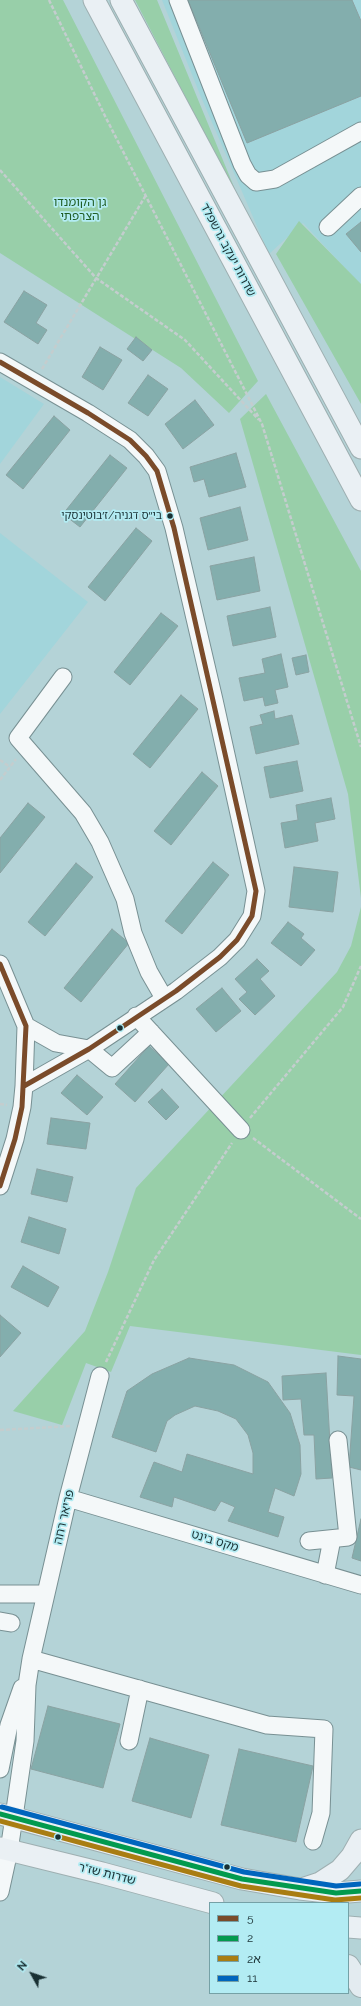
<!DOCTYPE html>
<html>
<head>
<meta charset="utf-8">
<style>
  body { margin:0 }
  #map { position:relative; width:361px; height:2006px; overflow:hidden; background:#b4d3d7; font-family:Raleway,"Noto Sans Hebrew",sans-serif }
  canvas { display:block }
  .legend { position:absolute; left:209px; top:1902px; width:140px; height:92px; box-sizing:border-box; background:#b3ecf3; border:1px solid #75a1a6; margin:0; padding:5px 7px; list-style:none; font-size:12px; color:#193033 }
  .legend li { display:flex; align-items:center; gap:8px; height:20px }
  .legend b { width:20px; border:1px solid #75a1a6 }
  .north { position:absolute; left:12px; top:1954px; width:40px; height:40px; -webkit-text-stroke:3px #b3ecf3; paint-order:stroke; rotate:310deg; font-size:11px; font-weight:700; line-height:16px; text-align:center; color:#193033 }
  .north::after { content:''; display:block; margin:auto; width:14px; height:18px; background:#193033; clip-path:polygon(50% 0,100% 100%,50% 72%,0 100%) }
</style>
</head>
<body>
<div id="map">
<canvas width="361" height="2006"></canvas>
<ul class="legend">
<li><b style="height:5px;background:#7a4b2a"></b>5</li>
<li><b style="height:5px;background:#029a4e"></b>2</li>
<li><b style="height:5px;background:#a97d12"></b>2א</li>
<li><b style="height:5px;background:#0065bd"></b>11</li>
</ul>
<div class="north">N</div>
</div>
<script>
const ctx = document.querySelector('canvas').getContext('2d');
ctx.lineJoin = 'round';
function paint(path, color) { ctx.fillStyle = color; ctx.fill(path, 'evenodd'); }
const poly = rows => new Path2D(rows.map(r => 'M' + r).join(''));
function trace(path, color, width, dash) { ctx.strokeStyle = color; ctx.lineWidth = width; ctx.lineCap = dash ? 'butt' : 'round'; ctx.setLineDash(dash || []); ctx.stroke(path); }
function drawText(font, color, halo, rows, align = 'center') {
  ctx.font = font + ' Raleway,"Noto Sans Hebrew",sans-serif'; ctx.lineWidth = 3.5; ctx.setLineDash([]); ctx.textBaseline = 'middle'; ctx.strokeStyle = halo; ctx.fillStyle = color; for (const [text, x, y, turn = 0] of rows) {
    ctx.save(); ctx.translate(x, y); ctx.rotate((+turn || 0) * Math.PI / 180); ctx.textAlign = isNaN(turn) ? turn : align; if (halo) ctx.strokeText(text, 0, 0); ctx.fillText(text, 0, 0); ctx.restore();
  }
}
paint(poly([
  [162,0,361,0,361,285,303,223,269,254,201,97],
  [0,377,44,404,0,464],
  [0,533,88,602,0,714]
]), '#a2d5db');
paint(poly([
  [0,0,63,0,258,381,229,413,181,368,0,253],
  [135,0,157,0,241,204],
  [299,221,361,284,361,404,276,254],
  [266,394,361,571,361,898,348,794,240,419],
  [361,907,361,1355,130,1326,111,1372,86,1363,62,1425,13,1411,85,1331,108,1272,136,1188,337,972,351,946]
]), '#98cfa9');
const building = poly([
  [188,0,352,0,361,21,361,96,247,143,188,0],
  [361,222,361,252,346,234,361,222],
  [24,291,47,305,36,323,47,330,38,344,4,322,24,291],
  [136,337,152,350,143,361,127,349,136,337],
  [100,347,122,360,103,390,82,377,100,347],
  [148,375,168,389,148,416,128,403,148,375],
  [195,400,214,425,183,449,165,424,195,400],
  [54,416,70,430,23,489,6,475,54,416],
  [236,453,246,487,209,497,204,479,194,482,190,467,236,453],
  [110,455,127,468,80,527,63,514,110,455],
  [240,507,248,540,208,550,200,518,240,507],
  [136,528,152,541,105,601,88,587,136,528],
  [254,557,260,591,217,600,210,566,254,557],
  [270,607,276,637,233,646,227,616,270,607],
  [161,613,178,626,130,685,114,672,161,613],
  [281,654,288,687,275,690,278,703,265,706,263,697,244,701,239,678,265,673,262,659,281,654],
  [306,655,309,672,296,675,292,658,306,655],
  [181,695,198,709,150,768,133,754,181,695],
  [274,711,275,719,292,715,299,744,256,754,250,727,263,724,260,715,274,711],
  [297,761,303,791,270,798,264,767,297,761],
  [202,772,218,786,171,845,154,831,202,772],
  [331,798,335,819,315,823,318,841,285,848,281,823,298,820,296,805,331,798],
  [28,803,45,817,0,873,0,838,28,803],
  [213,862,229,875,182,934,165,921,213,862],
  [76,863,93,877,45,936,28,922,76,863],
  [294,867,338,872,333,912,289,907,294,867],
  [288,922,304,934,301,938,315,950,301,966,271,943,288,922],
  [112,929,129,943,81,1002,64,988,112,929],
  [257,959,269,971,260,979,275,996,255,1015,239,999,247,992,235,979,257,959],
  [222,988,241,1011,216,1032,196,1009,222,988],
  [149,1046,169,1064,135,1102,115,1084,149,1046],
  [77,1075,103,1097,87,1115,61,1093,77,1075],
  [162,1089,179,1107,166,1120,148,1102,162,1089],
  [51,1118,90,1123,86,1149,47,1144,51,1118],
  [37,1169,73,1177,67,1202,31,1194,37,1169],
  [29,1217,66,1229,59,1254,21,1242,29,1217],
  [23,1266,59,1287,48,1307,11,1287,23,1266],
  [0,1315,21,1333,0,1357,0,1315],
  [338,1356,361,1359,361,1470,349,1467,354,1396,337,1395,338,1356],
  [189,1358,234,1365,268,1382,290,1413,300,1445,301,1474,294,1496,275,1488,268,1512,284,1517,278,1537,228,1521,235,1507,221,1501,215,1511,174,1497,172,1507,140,1497,154,1462,182,1472,187,1454,253,1474,253,1453,248,1435,236,1419,218,1411,195,1406,175,1415,167,1421,156,1452,112,1437,127,1391,152,1374,189,1358],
  [326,1373,332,1478,316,1479,314,1435,304,1435,301,1399,283,1400,282,1376,326,1373],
  [361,1519,361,1561,352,1558,361,1519],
  [48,1706,120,1724,103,1788,31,1769,48,1706],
  [150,1738,209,1755,191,1818,132,1801,150,1738],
  [239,1749,313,1766,296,1842,221,1825,239,1749]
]);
paint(building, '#83aead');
trace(building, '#8aa2a2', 1);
const minor = poly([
  [178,0,242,164,248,175,256,182,275,179,361,131],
  [328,227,361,196],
  [0,362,88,413,130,440,146,456,157,471,174,528,214,700,256,891,252,916,237,940,220,957,176,991,89,1049,24,1086],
  [63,677,18,738,83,813,100,842,125,899,133,933,149,972,164,998],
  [0,964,26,1026,24,1086,22,1107,15,1139,0,1186],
  [136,1016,241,1130],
  [26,1026,56,1043,89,1049,112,1068,151,1032],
  [68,1498,361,1585],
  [309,1541,348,1537,338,1440],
  [325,1575,332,1539],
  [0,1594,46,1594],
  [0,1621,11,1623],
  [31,1659,267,1725,324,1729,321,1813,313,1841],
  [129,1741,140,1689],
  [0,1769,9,1725,22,1688],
  [0,1892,9,1851,25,1741,27,1685,31,1659,68,1498,100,1376]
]);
const major = poly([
  [94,0,361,500],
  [121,0,361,448],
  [0,1814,242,1879,300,1889,336,1893,361,1891],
  [0,1848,102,1873,213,1903],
  [302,1889,320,1883,340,1870,352,1856,361,1840],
  [348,1927,361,1928]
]);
const highway = poly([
  [348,1966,361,1986]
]);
trace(minor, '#789093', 19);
trace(major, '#9eafb1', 23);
trace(highway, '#9eafb1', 24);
trace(poly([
  [49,0,105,116,262,424,361,747],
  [0,170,96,278,185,340,259,420],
  [42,369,146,195],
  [0,760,10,767],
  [0,780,16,759],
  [0,1104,7,1105],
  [250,1118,343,1007,361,966],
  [253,1138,361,1219],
  [106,1362,154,1260,232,1143],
  [0,1430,71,1426]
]), '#c4cdce', 2.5, [4, 2]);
trace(minor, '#f4f8f9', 17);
trace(major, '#eaf0f4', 21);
trace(highway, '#e3ebf0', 22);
trace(poly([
  [0,362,88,413,130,440,146,456,157,471,174,528,256,891,252,916,237,940,220,957,176,991,89,1049,24,1086],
  [0,964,26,1026,22,1107,15,1139,0,1186]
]), '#7a4b2a', 5);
trace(poly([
  [0,1814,242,1879,336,1893,361,1891]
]), '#029a4e', 5);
trace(poly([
  [0,1821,241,1886,335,1900,361,1898]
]), '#a97d12', 5);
trace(poly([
  [2,1807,244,1872,336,1886,360,1884]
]), '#0065bd', 5);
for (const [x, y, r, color] of [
  [170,516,3.5,"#193033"],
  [120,1028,3.5,"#193033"],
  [58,1837,3.5,"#193033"],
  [227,1867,3.5,"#193033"]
]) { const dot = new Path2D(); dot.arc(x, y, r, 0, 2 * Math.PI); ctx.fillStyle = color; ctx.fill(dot); trace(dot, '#b3ecf3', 1.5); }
drawText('11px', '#193033', '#b3ecf3', [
  ["בי״ס דגניה/ז׳בוטינסקי",162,516]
], 'right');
drawText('12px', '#205d24', '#b3ecf3', [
  ["גן הקומנדו",80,202],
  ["הצרפתי",80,216]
]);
drawText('12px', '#193033', '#b3ecf3', [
  ["שדרות יעקב גרשפלד",228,250,62],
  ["פריאר רחה",64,1517,-77],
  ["מקס בינט",215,1541,17],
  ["שדרות שז\"ר",107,1874,14]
]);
</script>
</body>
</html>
